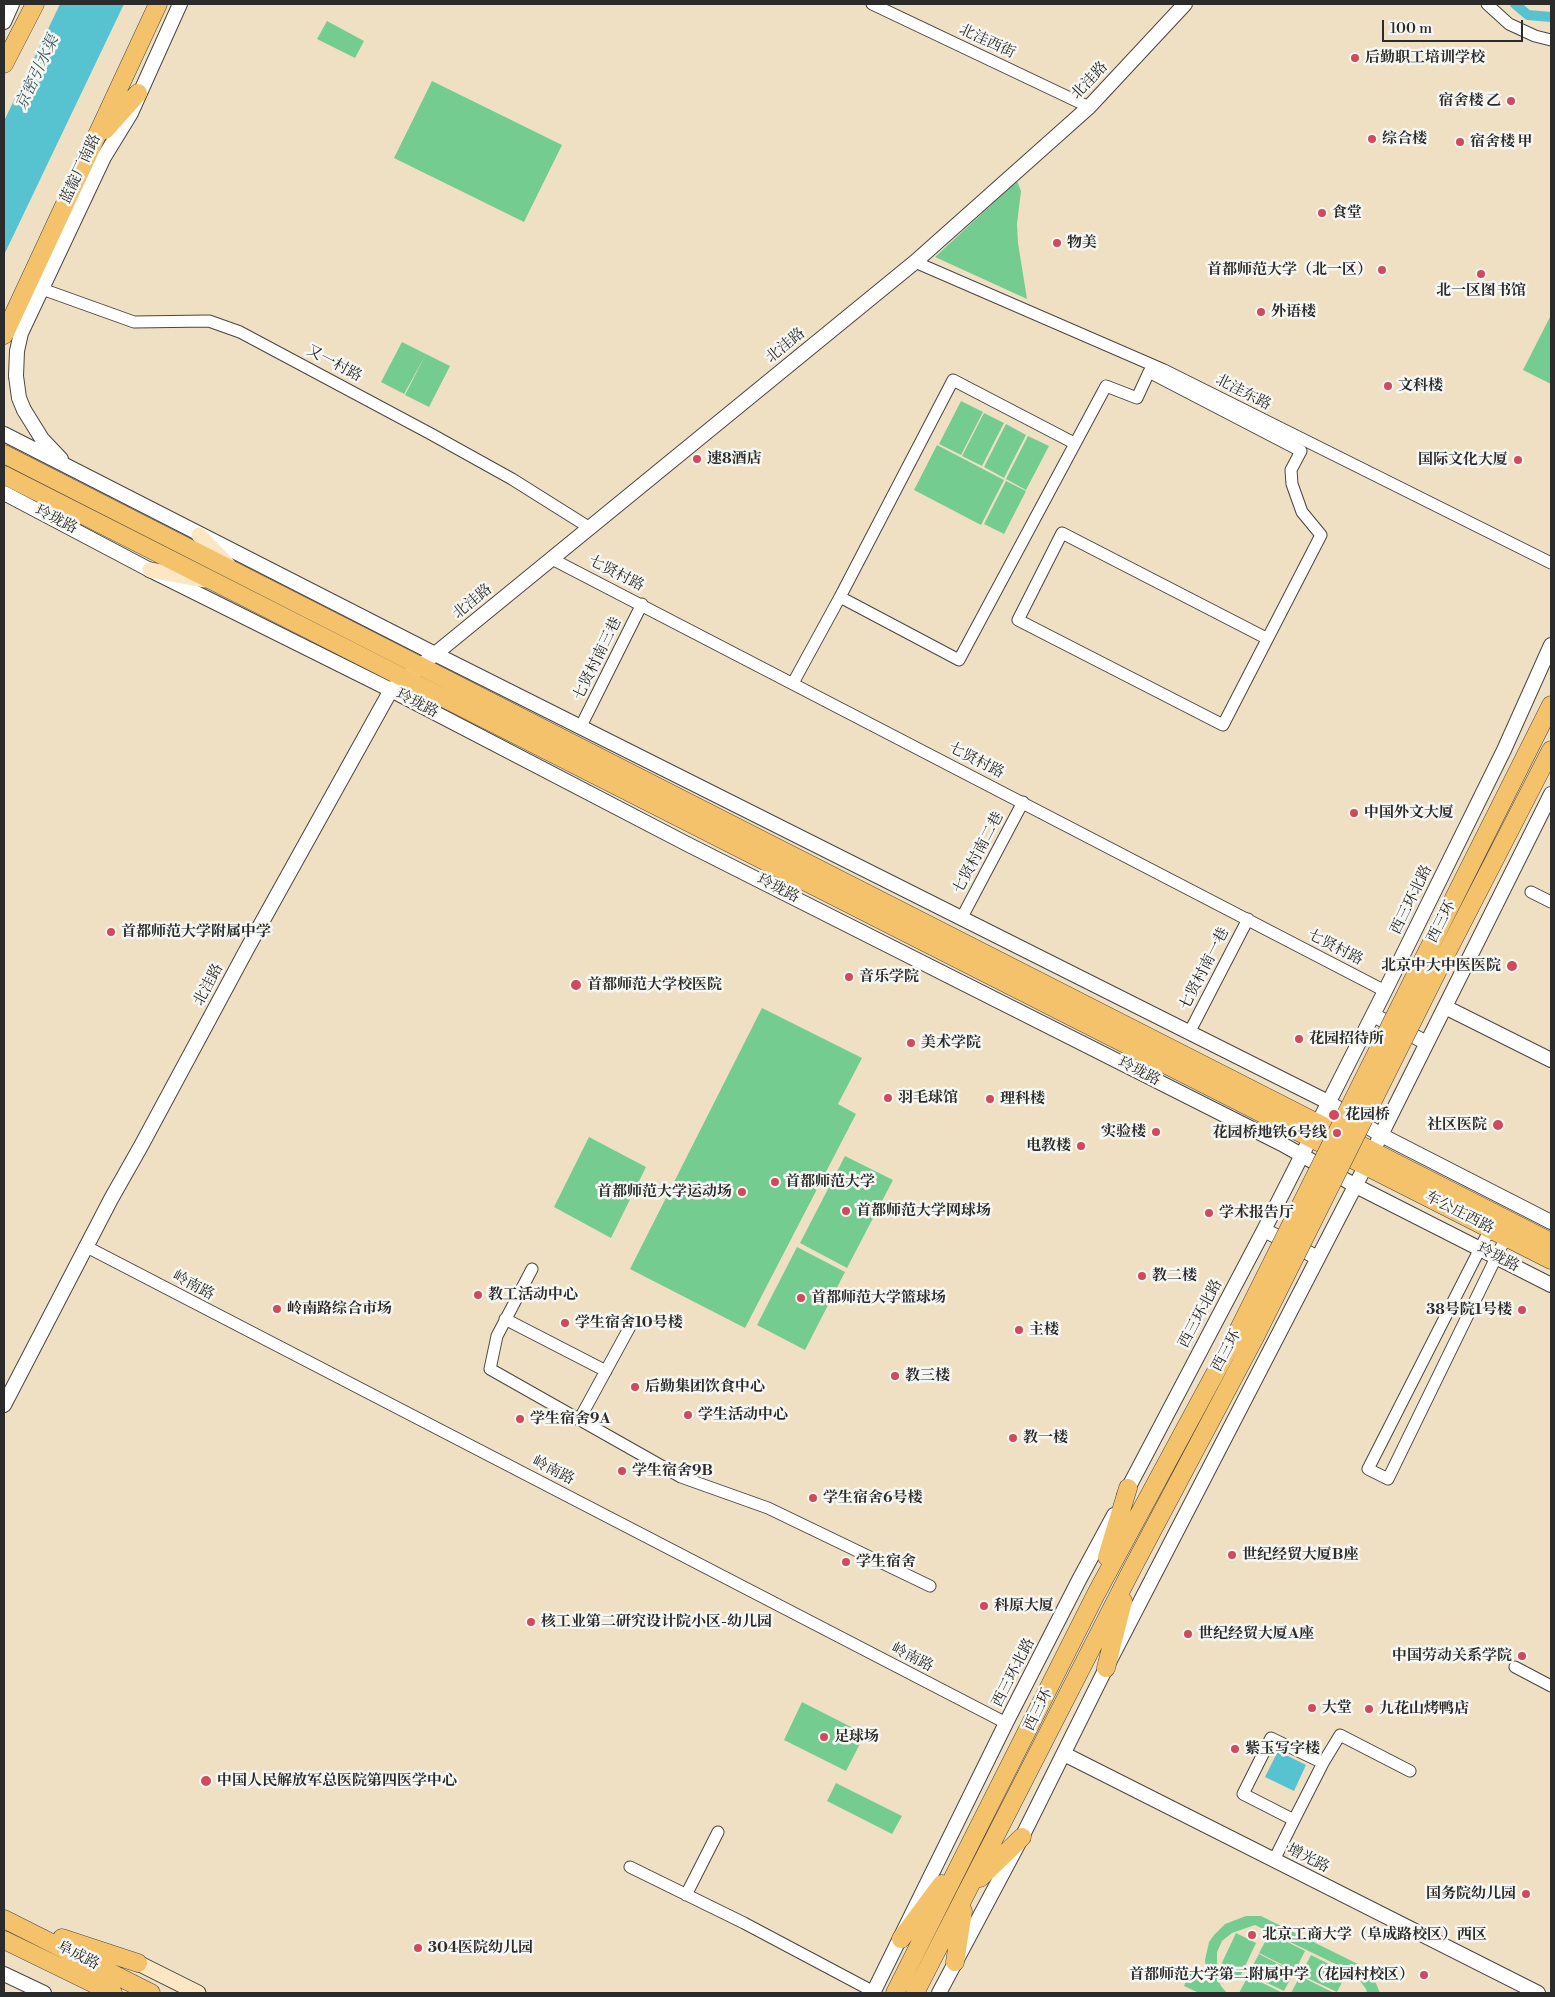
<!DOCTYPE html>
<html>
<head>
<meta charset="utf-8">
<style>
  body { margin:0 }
  #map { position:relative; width:1555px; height:1997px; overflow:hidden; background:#f0e0c3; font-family:"Libre Bodoni",serif }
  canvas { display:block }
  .frame { position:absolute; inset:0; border:5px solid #2b2b2b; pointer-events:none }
  .scale { position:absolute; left:1382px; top:20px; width:141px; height:22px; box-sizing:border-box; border:2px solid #2b2b2b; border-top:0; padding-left:6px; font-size:15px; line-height:18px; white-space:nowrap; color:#2b2b2b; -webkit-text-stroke:4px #f6f6f2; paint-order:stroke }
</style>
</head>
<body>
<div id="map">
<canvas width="1555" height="1997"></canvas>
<div class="frame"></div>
<div class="scale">100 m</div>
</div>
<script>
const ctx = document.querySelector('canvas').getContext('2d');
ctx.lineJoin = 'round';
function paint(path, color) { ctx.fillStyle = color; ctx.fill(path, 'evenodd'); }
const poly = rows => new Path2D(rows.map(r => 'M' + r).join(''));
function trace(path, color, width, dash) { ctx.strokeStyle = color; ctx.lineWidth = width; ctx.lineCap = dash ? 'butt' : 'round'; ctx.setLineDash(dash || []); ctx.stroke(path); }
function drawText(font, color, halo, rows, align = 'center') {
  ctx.font = font + ' "Libre Bodoni","Noto Serif SC",serif'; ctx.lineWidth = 5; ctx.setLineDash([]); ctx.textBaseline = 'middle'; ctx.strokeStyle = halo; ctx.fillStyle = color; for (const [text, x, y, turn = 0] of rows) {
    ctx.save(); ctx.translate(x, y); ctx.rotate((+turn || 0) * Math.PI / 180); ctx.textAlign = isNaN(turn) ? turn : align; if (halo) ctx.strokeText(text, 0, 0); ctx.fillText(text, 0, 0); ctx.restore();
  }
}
paint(poly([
  [327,21,364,41,355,58,317,39],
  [432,81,562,145,524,222,394,158],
  [1017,181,1021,191,1017,224,1018,243,1027,299,935,257],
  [1551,315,1551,384,1523,370],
  [402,342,426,354,404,394,381,382],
  [426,354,450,366,429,407,405,395],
  [961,401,983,412,961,455,939,444],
  [984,413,1004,423,982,466,962,456],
  [1006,424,1026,435,1004,478,984,467],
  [1028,436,1049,446,1026,490,1006,479],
  [937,445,1004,480,981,525,914,490],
  [1006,481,1026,491,1004,534,984,524],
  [762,1008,862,1058,838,1104,856,1114,745,1328,630,1269],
  [589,1137,646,1167,611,1238,554,1207],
  [845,1156,893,1180,847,1268,800,1243],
  [797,1247,845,1272,805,1350,757,1325],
  [802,1702,865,1734,846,1771,784,1740],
  [836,1783,902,1816,892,1834,827,1801],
  [1246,1916,1261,1916,1366,1968,1372,1974,1380,1993,1367,1993,1366,1989,1354,1973,1255,1925,1232,1933,1222,1941,1217,1952,1217,1976,1221,1986,1227,1993,1199,1993,1184,1986,1190,1972,1207,1980,1205,1960,1209,1942,1214,1935,1225,1924],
  [1236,1933,1256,1943,1239,1979,1219,1969],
  [1270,1933,1305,1951,1295,1971,1259,1953],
  [1259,1954,1294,1972,1284,1991,1248,1974],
  [1311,1955,1347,1973,1337,1992,1301,1975],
  [1248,1976,1283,1993,1239,1993],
  [1300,1976,1334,1993,1291,1993]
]), '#75cc91');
paint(poly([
  [60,4,124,4,4,255,4,121],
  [1278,1751,1306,1765,1294,1791,1265,1777]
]), '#57c3d0');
trace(poly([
  [1515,4,1528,15,1551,17]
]), '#57c3d0', 10);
const minor = poly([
  [872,4,1089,107],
  [1487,4,1509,24,1535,36,1551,40],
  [915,262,1164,370,1551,563],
  [42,289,134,322,209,321,240,332,431,434,512,479,590,528],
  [1074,443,953,380,840,597,959,660,1106,386,1137,398,1149,372,1301,451,1291,470,1292,484,1302,512,1321,535,1223,725,1018,620,1062,533,1266,638],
  [552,559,1385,991],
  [793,683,840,597],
  [580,728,642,604],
  [1531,892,1551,902],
  [961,919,1023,802],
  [1189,1033,1248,919],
  [1490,1229,1368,1469,1388,1479,1506,1237],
  [85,1246,1006,1723],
  [532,1269,497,1336,490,1369,681,1477,768,1508,930,1586],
  [505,1319,606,1371],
  [579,1420,633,1321],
  [1515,1667,1551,1686],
  [1323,1763,1340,1735,1410,1771],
  [1274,1860,1294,1820,1323,1763,1271,1738,1243,1794,1294,1820],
  [630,1867,744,1923,874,1992],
  [686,1895,718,1832]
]);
const tertiary = poly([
  [4,22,12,4],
  [16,376,17,351,21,333,104,157,131,113,180,4],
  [24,410,42,439,61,459],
  [4,434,435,654,1328,1102,1381,1135,1551,1222],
  [4,493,150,570,391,690,689,845,1282,1144,1356,1186,1551,1285],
  [1445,1007,1551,1060],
  [1373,1015,1427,1043],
  [1264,1230,1318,1258],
  [4,1405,111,1199,141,1146,247,949,391,690,915,262,1089,107,1185,4],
  [1124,1496,1264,1230,1385,991,1504,750,1551,645],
  [1064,1754,1538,1993],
  [4,1974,44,1993],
  [873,1993,1006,1723,1079,1580,1114,1515],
  [939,1993,1022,1837,1106,1668,1366,1165,1551,794]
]);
const secondary = poly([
  [199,535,229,566],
  [150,570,205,580],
  [138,1963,198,1993]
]);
const primary = poly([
  [4,454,1551,1242],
  [4,475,1551,1260]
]);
const trunk = poly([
  [4,64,35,4],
  [105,130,138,93],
  [4,335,158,4],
  [1428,950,1551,705],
  [1444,958,1551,750],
  [1107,1557,1128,1488],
  [1106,1668,1123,1601],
  [980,1878,1022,1837],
  [4,1919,151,1993],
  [62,1938,138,1963],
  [901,1939,942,1884],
  [4,1940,113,1993],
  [955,1962,963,1911],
  [895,1993,1096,1594,1239,1329],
  [915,1993,1132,1569,1255,1337]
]);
trace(minor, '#494642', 13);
trace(tertiary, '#494642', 16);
trace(secondary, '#494642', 17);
trace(primary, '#494642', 19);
trace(trunk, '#494642', 19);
trace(minor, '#fff', 11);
trace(tertiary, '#fff', 14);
trace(secondary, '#fbe7c3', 15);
trace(primary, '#f4c26a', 18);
trace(trunk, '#f4c26a', 18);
const tertiaryBridge = poly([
  [16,376,19,398,24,410]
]);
const trunkBridge = poly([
  [1239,1329,1428,950],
  [1255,1337,1444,958]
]);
trace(tertiaryBridge, '#494642', 16, []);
trace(trunkBridge, '#494642', 19, []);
trace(tertiaryBridge, '#fff', 14);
trace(trunkBridge, '#f4c26a', 18);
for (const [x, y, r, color] of [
  [1355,58,5,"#d1495b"],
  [1511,101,5,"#d1495b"],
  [1372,139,5,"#d1495b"],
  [1460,142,5,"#d1495b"],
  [1322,213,5,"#d1495b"],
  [1057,243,5,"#d1495b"],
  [1382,270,5,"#d1495b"],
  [1481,274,5,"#d1495b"],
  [1261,312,5,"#d1495b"],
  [1388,386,5,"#d1495b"],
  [697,459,5,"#d1495b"],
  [1518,460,5,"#d1495b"],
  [1354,813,5,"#d1495b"],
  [111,932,5,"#d1495b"],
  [1512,966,6,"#d1495b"],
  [849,977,5,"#d1495b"],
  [576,985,6,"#d1495b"],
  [1299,1039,5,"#d1495b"],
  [911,1043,5,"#d1495b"],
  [888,1098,5,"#d1495b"],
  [990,1099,5,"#d1495b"],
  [1334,1115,6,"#d1495b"],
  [1498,1125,6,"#d1495b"],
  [1156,1132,5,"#d1495b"],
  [1337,1133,5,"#d1495b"],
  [1081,1146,5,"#d1495b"],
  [775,1182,5,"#d1495b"],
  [742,1192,5,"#d1495b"],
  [846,1211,5,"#d1495b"],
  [1209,1213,5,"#d1495b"],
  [1142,1276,5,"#d1495b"],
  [478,1295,5,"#d1495b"],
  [801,1298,5,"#d1495b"],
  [277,1309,5,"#d1495b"],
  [1522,1310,5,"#d1495b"],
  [565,1323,5,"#d1495b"],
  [1019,1330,5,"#d1495b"],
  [895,1376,5,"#d1495b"],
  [635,1387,5,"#d1495b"],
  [688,1415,5,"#d1495b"],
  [520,1419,5,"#d1495b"],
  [1013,1438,5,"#d1495b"],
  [622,1471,5,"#d1495b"],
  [813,1498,5,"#d1495b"],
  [1232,1555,5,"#d1495b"],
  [846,1562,5,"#d1495b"],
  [984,1606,5,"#d1495b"],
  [531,1622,5,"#d1495b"],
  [1188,1634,5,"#d1495b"],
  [1522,1656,5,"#d1495b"],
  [1312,1708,5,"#d1495b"],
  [1369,1709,5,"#d1495b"],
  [824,1737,5,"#d1495b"],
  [1235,1749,5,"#d1495b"],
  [206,1781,6,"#d1495b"],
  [1526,1894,5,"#d1495b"],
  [1252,1935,5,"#d1495b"],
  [418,1948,5,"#d1495b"],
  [1424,1975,5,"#d1495b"]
]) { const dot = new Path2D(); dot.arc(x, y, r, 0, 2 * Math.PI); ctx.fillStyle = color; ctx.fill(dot); trace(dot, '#f6f6f2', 2); }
drawText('15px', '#2b2b2b', '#f6f6f2', [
  ["北洼西街",987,42,25],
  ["北洼路",1090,81,-46],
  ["蓝靛厂南路",81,169,-65],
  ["北洼路",786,346,-39],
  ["又一村路",334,364,28],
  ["北洼东路",1243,393,27],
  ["玲珑路",56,520,27],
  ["七贤村路",616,574,27],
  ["北洼路",473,602,-39],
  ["七贤村南三巷",598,659,-64],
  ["玲珑路",417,704,27],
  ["七贤村路",976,761,27],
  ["七贤村南二巷",979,853,-62],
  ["玲珑路",778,889,27],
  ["西三环北路",1412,900,-64],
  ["西三环",1442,922,-63],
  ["七贤村路",1335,948,27],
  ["七贤村南一巷",1205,969,-63],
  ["北洼路",209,985,-62],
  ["玲珑路",1139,1072,27],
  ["车公庄西路",1459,1213,27],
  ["玲珑路",1498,1258,27],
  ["岭南路",193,1286,28],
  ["西三环北路",1201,1314,-62],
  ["西三环",1227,1351,-62],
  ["岭南路",553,1471,27],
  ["岭南路",912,1658,27],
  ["西三环北路",1014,1673,-63],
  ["西三环",1039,1710,-64],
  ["增光路",1308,1859,27],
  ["阜成路",78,1956,27]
]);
drawText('bold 15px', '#2b2b2b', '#f6f6f2', [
  ["后勤职工培训学校",1365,58],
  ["宿舍楼 乙",1501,101,"right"],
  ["综合楼",1382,139],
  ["宿舍楼 甲",1470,142],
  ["食堂",1332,213],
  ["物美",1067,243],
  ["首都师范大学（北一区）",1372,270,"right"],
  ["北一区图书馆",1481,291,"center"],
  ["外语楼",1271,312],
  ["文科楼",1398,386],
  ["速8酒店",707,459],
  ["国际文化大厦",1508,460,"right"],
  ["中国外文大厦",1364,813],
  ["首都师范大学附属中学",121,932],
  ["北京中大中医医院",1501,966,"right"],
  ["音乐学院",859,977],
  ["首都师范大学校医院",587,985],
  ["花园招待所",1309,1039],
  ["美术学院",921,1043],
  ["羽毛球馆",898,1098],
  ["理科楼",1000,1099],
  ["花园桥",1345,1115],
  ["社区医院",1487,1125,"right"],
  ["实验楼",1146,1132,"right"],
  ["花园桥地铁6号线",1327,1133,"right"],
  ["电教楼",1071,1146,"right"],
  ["首都师范大学",785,1182],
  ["首都师范大学运动场",732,1192,"right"],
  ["首都师范大学网球场",856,1211],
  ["学术报告厅",1219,1213],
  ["教二楼",1152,1276],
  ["教工活动中心",488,1295],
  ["首都师范大学篮球场",811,1298],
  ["岭南路综合市场",287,1309],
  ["38号院1号楼",1512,1310,"right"],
  ["学生宿舍10号楼",575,1323],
  ["主楼",1029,1330],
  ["教三楼",905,1376],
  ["后勤集团饮食中心",645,1387],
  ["学生活动中心",698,1415],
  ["学生宿舍9A",530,1419],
  ["教一楼",1023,1438],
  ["学生宿舍9B",632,1471],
  ["学生宿舍6号楼",823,1498],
  ["世纪经贸大厦B座",1242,1555],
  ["学生宿舍",856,1562],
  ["科原大厦",994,1606],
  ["核工业第二研究设计院小区-幼儿园",541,1622],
  ["世纪经贸大厦A座",1198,1634],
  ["中国劳动关系学院",1512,1656,"right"],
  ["大堂",1322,1708],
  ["九花山烤鸭店",1379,1709],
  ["足球场",834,1737],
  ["紫玉写字楼",1245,1749],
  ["中国人民解放军总医院第四医学中心",217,1781],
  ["国务院幼儿园",1516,1894,"right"],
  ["北京工商大学（阜成路校区）西区",1262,1935],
  ["304医院幼儿园",428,1948],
  ["首都师范大学第二附属中学（花园村校区）",1414,1975,"right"]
], 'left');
drawText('italic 16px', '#38595d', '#f6f6f2', [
  ["京密引水渠",38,73,-65]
]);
</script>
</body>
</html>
